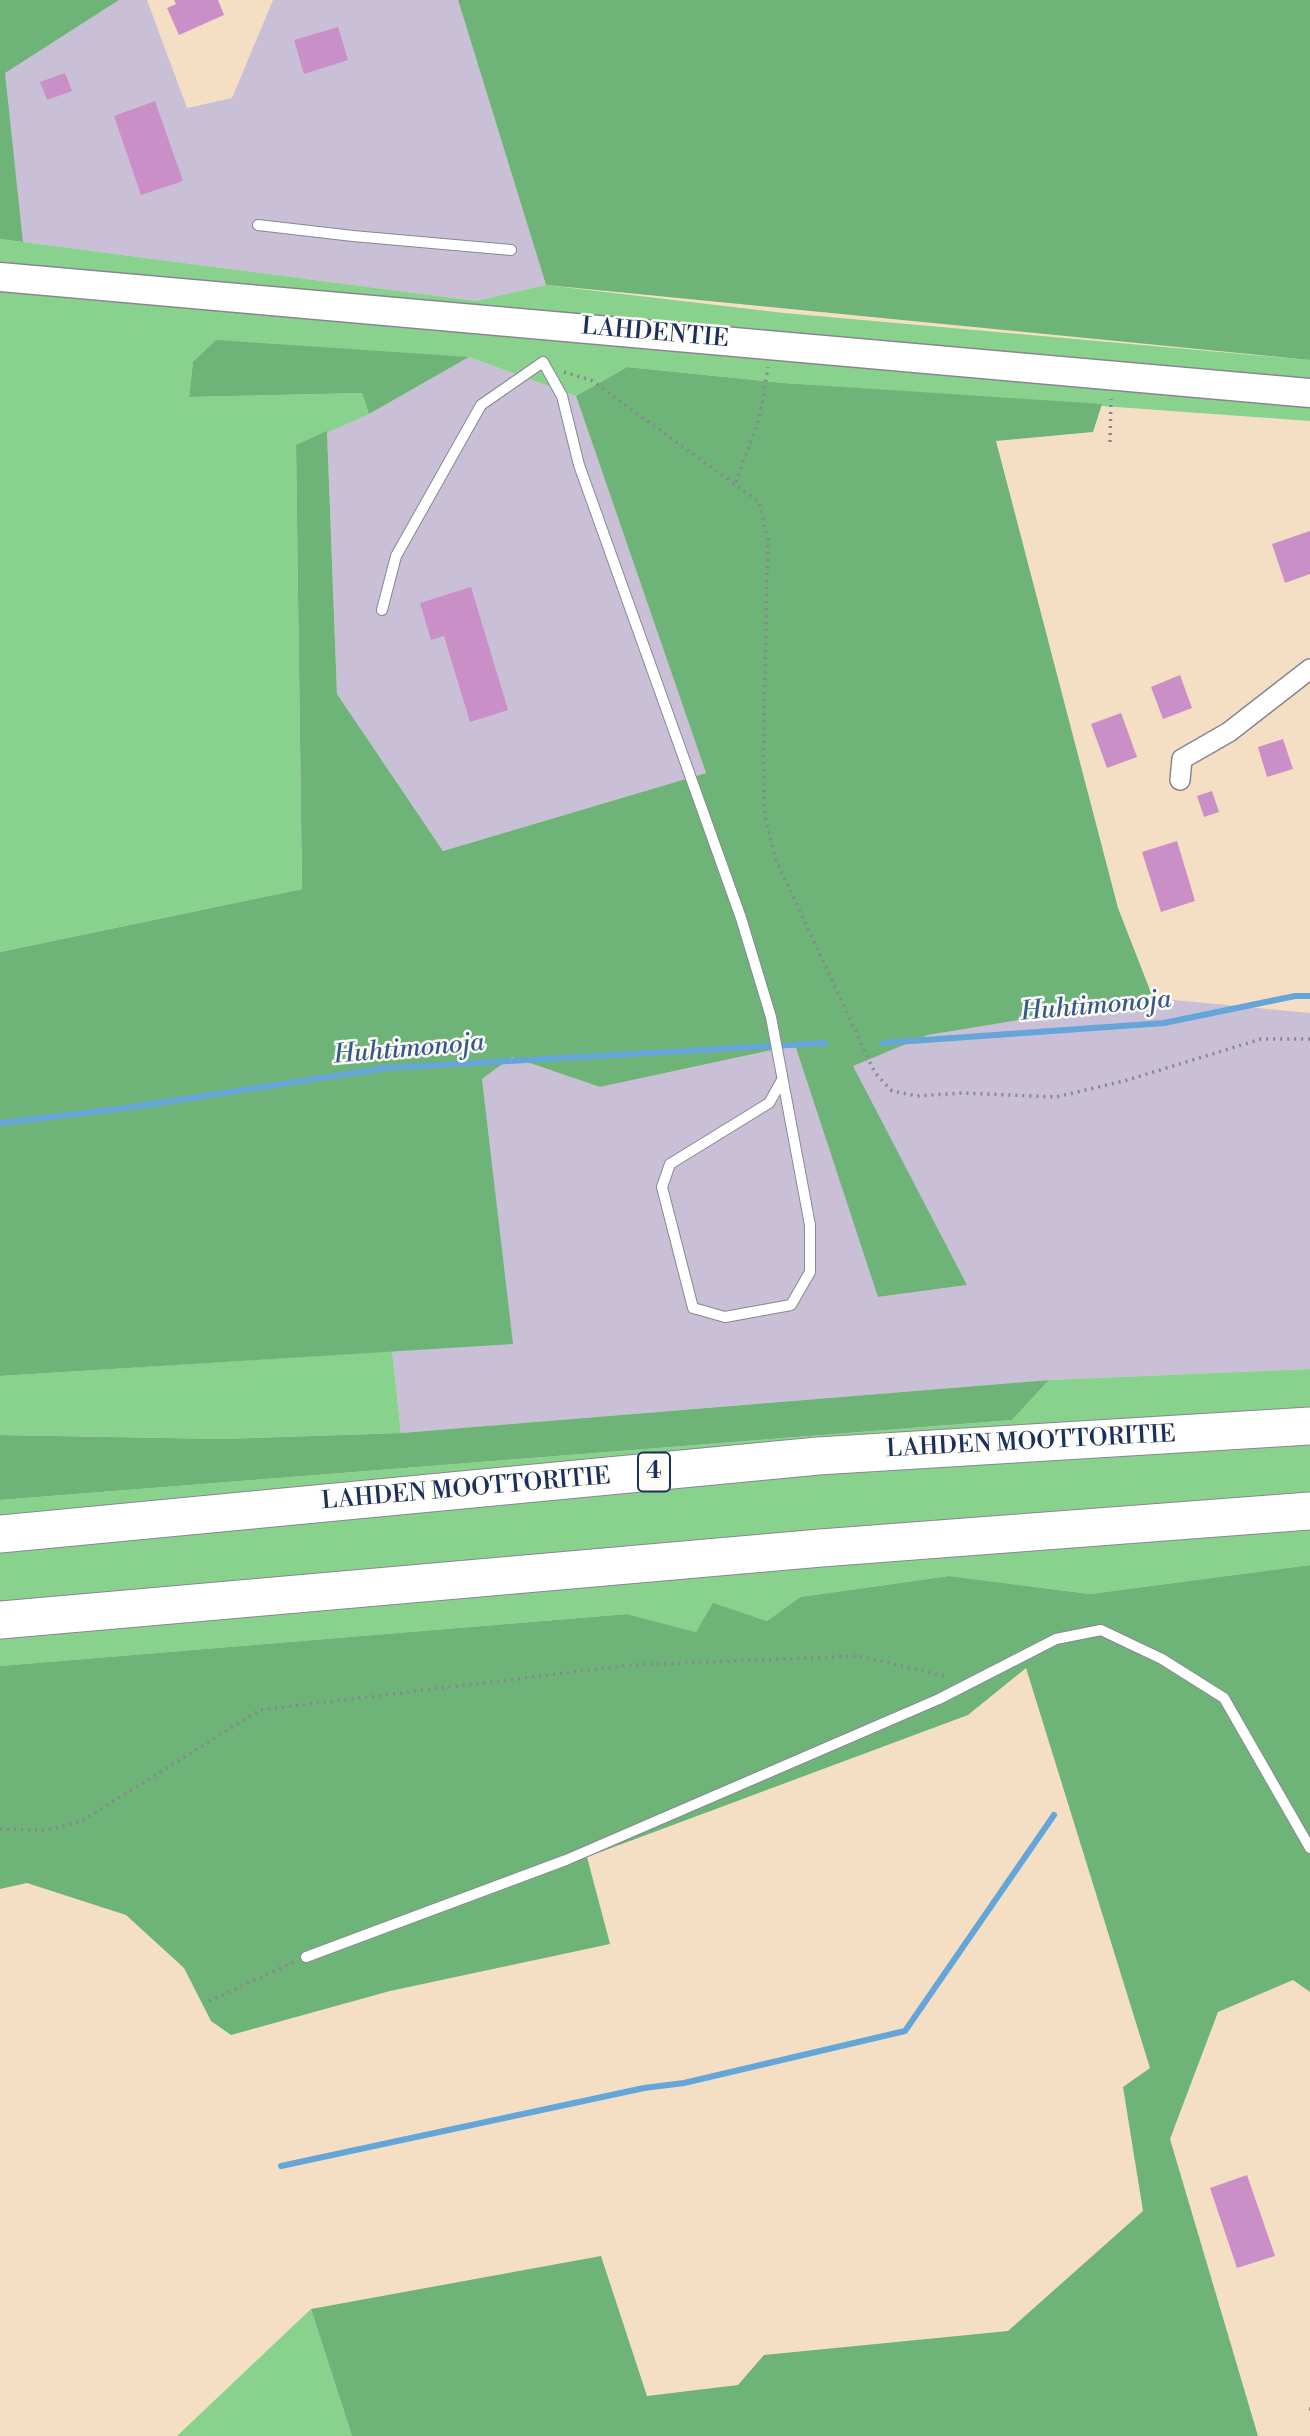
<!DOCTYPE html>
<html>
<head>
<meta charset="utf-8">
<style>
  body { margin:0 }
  canvas { display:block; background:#f4dfc4 }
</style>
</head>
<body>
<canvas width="1310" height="2436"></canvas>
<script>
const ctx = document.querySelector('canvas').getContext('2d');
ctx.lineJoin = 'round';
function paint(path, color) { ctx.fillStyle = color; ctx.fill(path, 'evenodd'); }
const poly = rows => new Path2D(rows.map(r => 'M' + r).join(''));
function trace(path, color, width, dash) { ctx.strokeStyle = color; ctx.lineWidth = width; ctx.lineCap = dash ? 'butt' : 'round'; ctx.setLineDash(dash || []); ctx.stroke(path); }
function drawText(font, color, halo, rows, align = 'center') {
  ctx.font = font + ' "Libre Bodoni",serif'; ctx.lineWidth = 5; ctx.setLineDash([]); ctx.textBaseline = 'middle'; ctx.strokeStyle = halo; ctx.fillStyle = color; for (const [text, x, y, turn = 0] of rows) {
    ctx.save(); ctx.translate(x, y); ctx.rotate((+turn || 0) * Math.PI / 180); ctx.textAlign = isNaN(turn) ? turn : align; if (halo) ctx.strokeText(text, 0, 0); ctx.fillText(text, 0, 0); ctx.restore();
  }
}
paint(poly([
  [119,0,147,0,187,108,232,98,273,0,458,0,546,285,476,301,23,242,4,73],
  [469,357,576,396,706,773,443,851,337,694,327,431,369,414],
  [1153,998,1310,1013,1310,1369,1049,1380,401,1433,392,1351,512,1343,482,1079,512,1057,600,1087,795,1045,879,1297,967,1285,852,1066,928,1035]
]), '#c9bfd7');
paint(poly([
  [0,239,476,301,546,285,784,313,1310,360,1310,421,784,383,627,367,576,396,469,357,193,363,189,397,362,393,369,414,296,446,302,889,0,952],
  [392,1351,401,1433,223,1439,0,1435,0,1376],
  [1310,1369,1310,1565,1090,1594,949,1576,800,1597,767,1621,714,1604,696,1632,627,1614,0,1666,0,1500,1012,1420,1049,1380],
  [311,2309,352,2436,177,2436]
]), '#88d28e');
paint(poly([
  [0,0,119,0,5,73,23,242,0,239],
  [458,0,1310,0,1310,360,546,285],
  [216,340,469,357,369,414,362,393,189,397,193,362],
  [627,367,784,383,1102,404,1093,432,996,441,1118,908,1153,998,928,1035,853,1066,967,1285,878,1297,795,1045,600,1087,512,1057,482,1079,513,1344,0,1376,0,952,302,889,296,445,327,431,337,694,443,851,706,773,576,396],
  [1049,1380,1012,1420,0,1500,0,1435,223,1439,401,1433],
  [1310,1565,1310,1992,1293,1980,1218,2012,1170,2139,1258,2436,352,2436,311,2309,601,2256,647,2396,738,2385,764,2355,1008,2331,1143,2211,1123,2087,1150,2068,1026,1668,968,1715,587,1857,610,1944,390,1991,231,2035,211,2021,184,1968,126,1915,27,1883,0,1889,0,1666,627,1614,696,1632,713,1603,767,1621,800,1597,949,1576,1090,1594]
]), '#6eb479');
trace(poly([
  [883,1043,1164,1023,1295,996,1310,996],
  [0,1123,126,1108,386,1068,825,1043],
  [281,2166,644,2088,684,2083,905,2031,1054,1815]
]), '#64a6d8', 6);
paint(poly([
  [174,0,218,0,224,15,179,35,167,8,176,4],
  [338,27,348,60,304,74,294,40],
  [65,73,72,91,47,100,40,82],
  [155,101,183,181,141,195,114,116],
  [1310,531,1310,574,1285,583,1272,544],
  [471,587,508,710,470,722,444,636,431,640,420,603],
  [1180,675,1192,708,1163,719,1151,687],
  [1121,713,1137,757,1107,768,1091,724],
  [1283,739,1293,769,1267,777,1258,747],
  [1212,791,1219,812,1204,817,1197,796],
  [1177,841,1195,901,1161,912,1142,852],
  [1247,2175,1275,2256,1237,2268,1210,2188]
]), '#ca8fc6');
const service = poly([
  [258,225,353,236,511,250],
  [382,610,396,556,481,405,543,362,562,396,579,465,741,918,771,1017,810,1225,810,1272,791,1305,725,1317,693,1308,662,1187,670,1164,769,1103,782,1080],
  [306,1957,566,1860,939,1699,1056,1639,1101,1630,1162,1659,1224,1698,1310,1848]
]);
const minor = poly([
  [1180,780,1182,759,1229,732,1310,669]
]);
const secondary = poly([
  [0,277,1310,393]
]);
const motorway = poly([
  [0,1534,818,1456,1310,1426],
  [0,1620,821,1548,1310,1511]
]);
trace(service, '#888791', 12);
trace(minor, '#888791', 22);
trace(secondary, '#888791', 31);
trace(motorway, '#888791', 39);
trace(poly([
  [564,372,591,380,759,502,768,539,763,760,765,817,776,860,875,1073,892,1091,917,1096,963,1093,1056,1097,1124,1081,1261,1039,1310,1039],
  [1110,442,1111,399],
  [736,482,760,416,768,367],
  [0,1829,46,1830,80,1822,260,1710,631,1665,860,1656,948,1677],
  [209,2001,294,1962],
  [1309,2409,1310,2409]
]), '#888791', 3.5, [2, 5]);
trace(service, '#fff', 10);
trace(minor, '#fff', 19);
trace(secondary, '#fff', 28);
trace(motorway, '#fff', 37);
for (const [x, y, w] of [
  [654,1472,32]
]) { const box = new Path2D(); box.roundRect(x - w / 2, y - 19.5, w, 39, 5); ctx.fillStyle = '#fdfcf7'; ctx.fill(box); trace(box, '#1b2f5e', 2); }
drawText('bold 23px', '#1b2f5e', null, [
  ["4",654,1472]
]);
drawText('24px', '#1b2f5e', '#fdfcf7', [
  ["LAHDENTIE",655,334,5],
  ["LAHDEN MOOTTORITIE",1031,1443,-3],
  ["LAHDEN MOOTTORITIE",466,1490,-5]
]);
drawText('italic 26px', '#355989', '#fdfcf7', [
  ["Huhtimonoja",1096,1007,-5],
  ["Huhtimonoja",409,1050,-5]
]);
</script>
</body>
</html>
